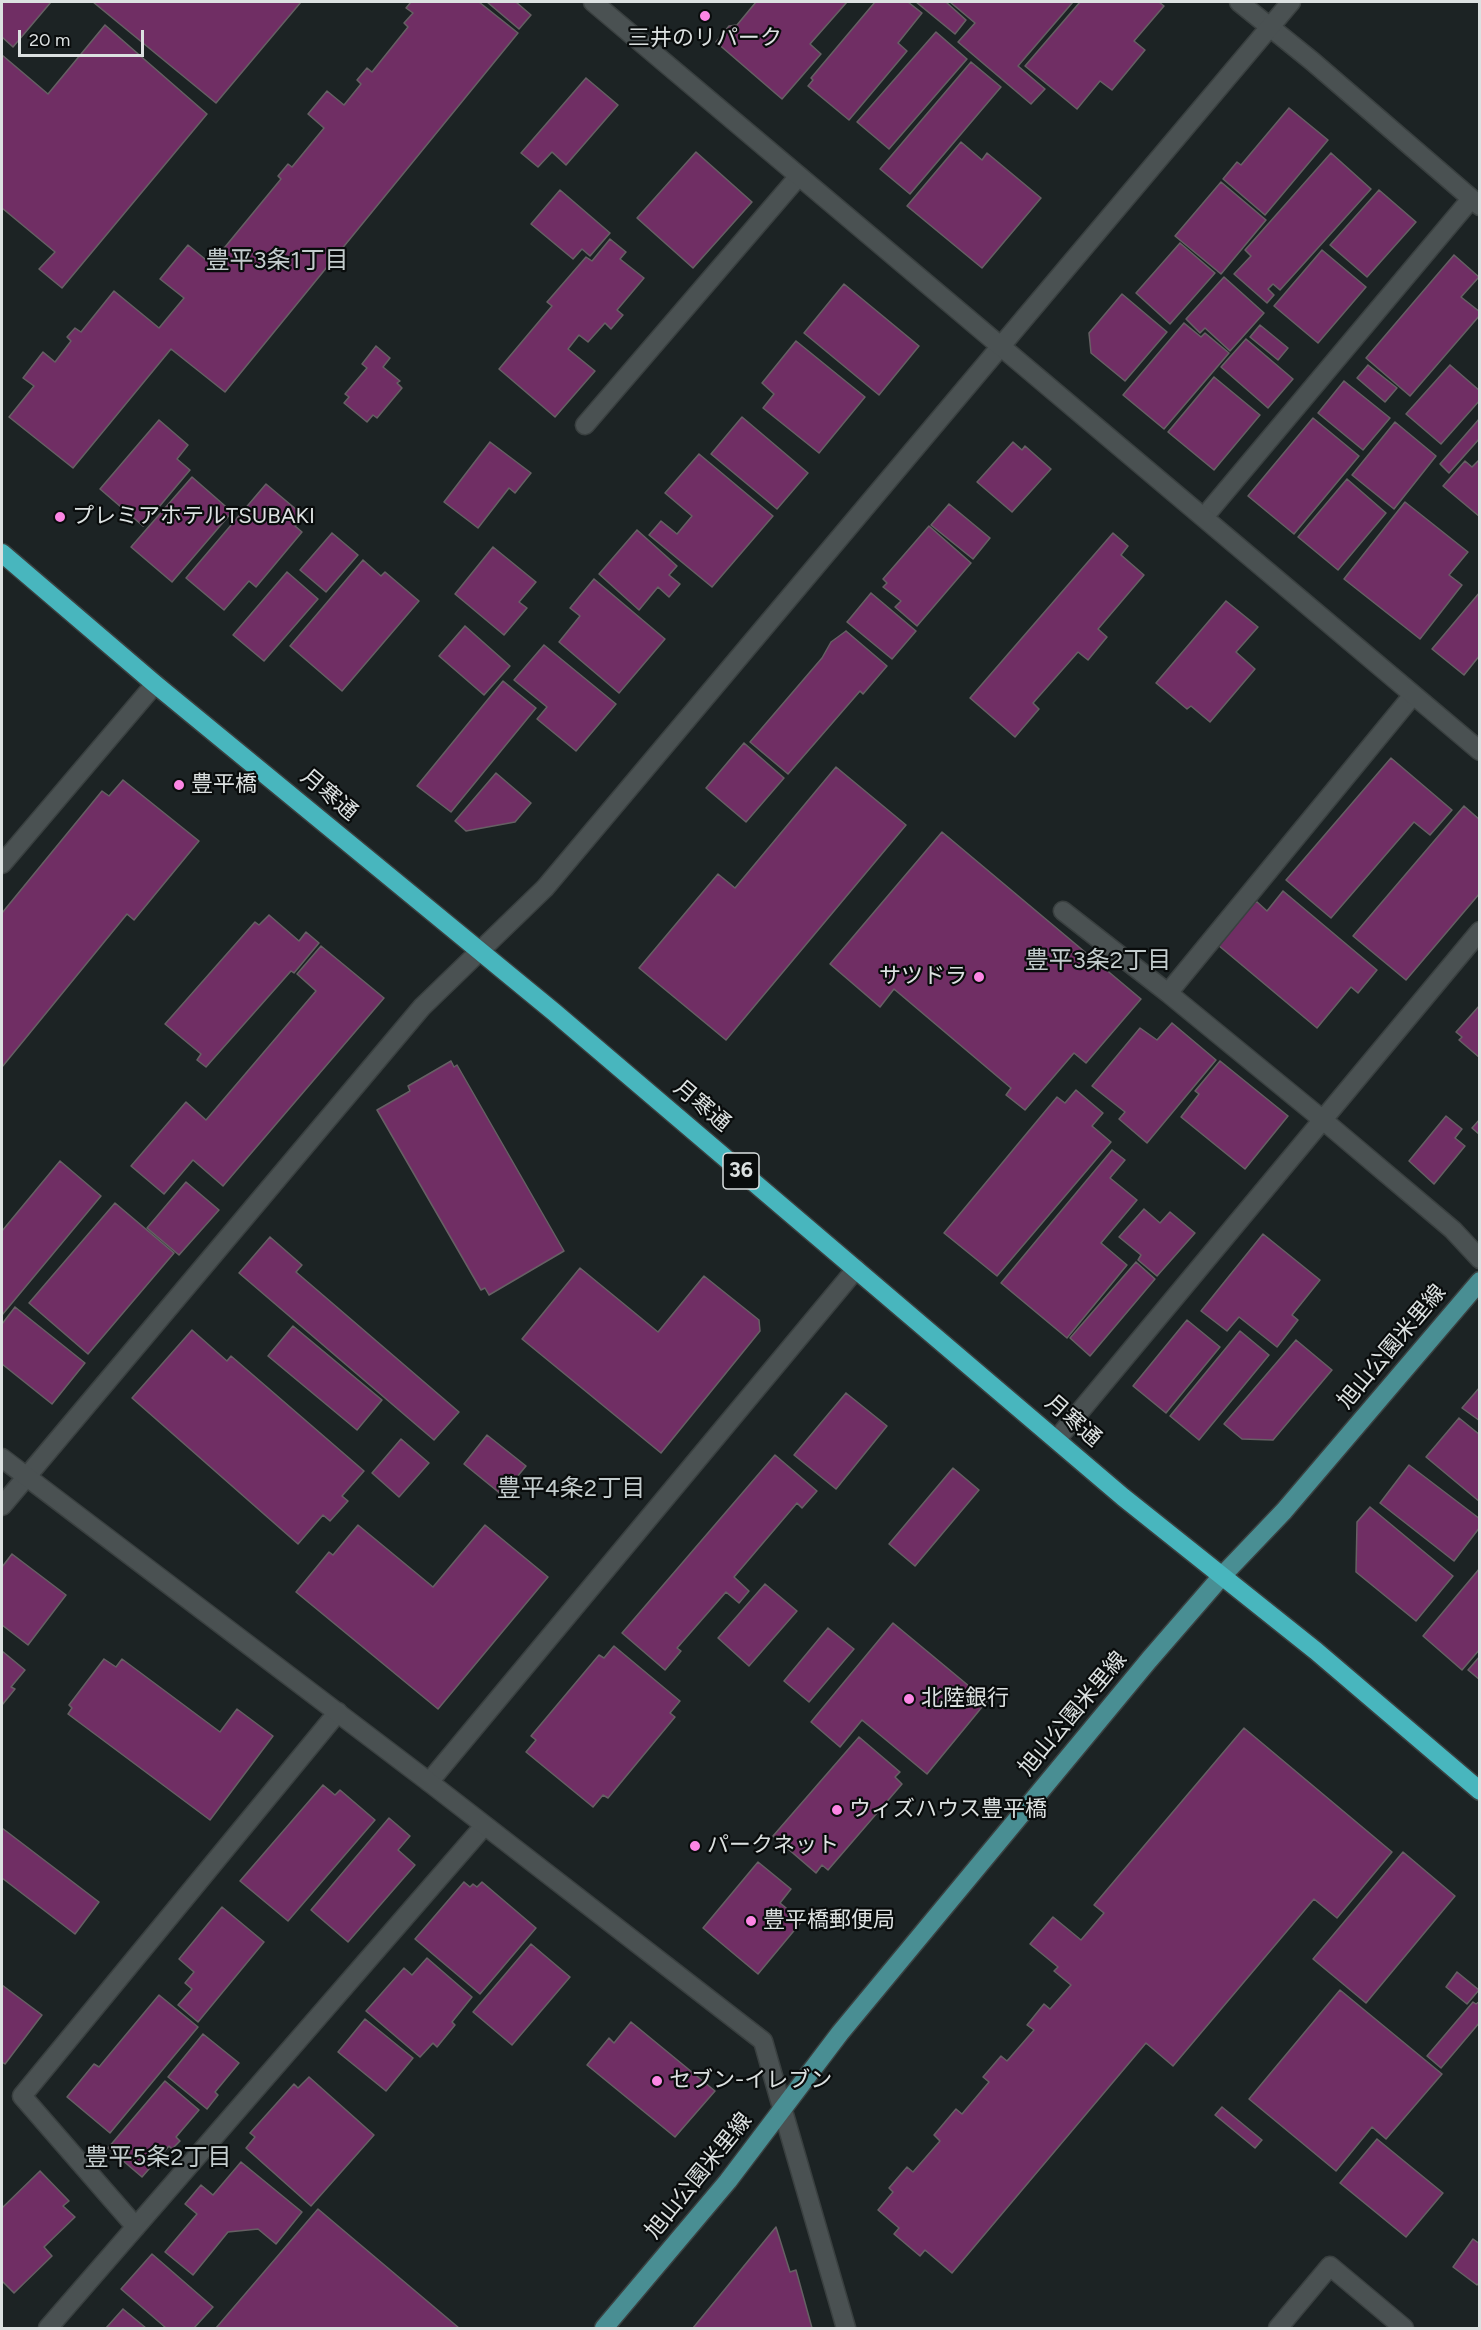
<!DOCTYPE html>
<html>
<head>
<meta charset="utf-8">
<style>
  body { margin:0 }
  #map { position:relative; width:1481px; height:2330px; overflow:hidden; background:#1c2324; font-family:Figtree,sans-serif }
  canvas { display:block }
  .frame { position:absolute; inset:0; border:3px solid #dce1e1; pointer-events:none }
  .scale { position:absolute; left:18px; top:30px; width:126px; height:27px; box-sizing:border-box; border:3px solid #dce1e1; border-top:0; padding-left:8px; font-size:18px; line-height:21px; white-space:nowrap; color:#dce1e1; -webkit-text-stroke:4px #090c0c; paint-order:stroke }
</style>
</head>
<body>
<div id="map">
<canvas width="1481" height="2330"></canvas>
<div class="frame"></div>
<div class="scale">20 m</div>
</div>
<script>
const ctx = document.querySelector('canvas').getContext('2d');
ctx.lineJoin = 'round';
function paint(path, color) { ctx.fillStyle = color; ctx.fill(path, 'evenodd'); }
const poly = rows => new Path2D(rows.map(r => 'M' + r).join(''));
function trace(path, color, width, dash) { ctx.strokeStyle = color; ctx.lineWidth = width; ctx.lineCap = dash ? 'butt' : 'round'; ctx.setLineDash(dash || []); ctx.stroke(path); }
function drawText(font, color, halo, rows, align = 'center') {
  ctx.font = font + ' Figtree,"Noto Sans JP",sans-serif'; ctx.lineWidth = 4.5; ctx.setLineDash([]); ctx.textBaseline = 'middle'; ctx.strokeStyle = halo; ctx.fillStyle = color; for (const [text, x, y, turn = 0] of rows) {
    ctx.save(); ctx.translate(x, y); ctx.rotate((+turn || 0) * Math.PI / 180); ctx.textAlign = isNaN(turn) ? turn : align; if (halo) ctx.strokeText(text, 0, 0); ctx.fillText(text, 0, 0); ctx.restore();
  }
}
const building = poly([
  [2,2,51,2,13,47,2,37,2,2],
  [93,2,301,2,216,103,93,2],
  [411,2,479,2,518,33,225,392,171,349,73,468,9,417,34,386,23,378,43,352,55,362,71,341,67,337,75,328,81,332,114,291,159,328,184,298,160,279,188,245,211,264,281,179,278,176,288,164,292,167,324,128,308,114,327,91,344,105,361,84,357,80,367,68,372,72,408,27,404,23,413,13,406,8,411,2],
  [487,2,516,2,531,15,519,29,487,2],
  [756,2,847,2,810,44,821,54,782,99,716,42,729,26,737,25,756,2],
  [875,2,908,2,922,13,898,43,907,51,849,120,808,86,813,80,811,78,875,2],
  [916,2,946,2,966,20,955,34,916,2],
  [950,2,1073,2,1018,66,1045,89,1031,104,958,42,975,23,950,2],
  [1080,2,1159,2,1164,6,1134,41,1145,50,1112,90,1100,81,1077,109,1025,66,1080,2],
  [105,25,207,114,62,288,39,269,55,252,2,208,2,55,48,94,105,25],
  [936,32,967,59,889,149,857,122,936,32],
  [971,62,1001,87,910,194,880,169,971,62],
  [586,78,618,105,566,165,552,152,538,167,521,153,586,78],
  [1289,108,1328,140,1265,215,1223,179,1237,162,1241,165,1289,108],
  [961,142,982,160,987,153,1041,198,982,268,907,206,961,142],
  [696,152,752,202,693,268,637,218,696,152],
  [1331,153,1371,189,1280,290,1273,284,1268,289,1274,295,1267,303,1234,274,1251,256,1245,250,1331,153],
  [1221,182,1266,220,1221,274,1175,236,1221,182],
  [560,190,610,233,590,256,582,249,573,259,531,224,560,190],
  [1379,190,1416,222,1367,277,1330,245,1379,190],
  [610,239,626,252,620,259,644,278,617,310,623,315,611,329,605,323,588,342,579,335,568,349,595,371,555,417,499,369,552,306,547,302,586,257,592,261,610,239],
  [1180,243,1215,273,1170,324,1136,293,1180,243],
  [1322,250,1366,287,1318,343,1274,306,1322,250],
  [1454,255,1479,277,1461,297,1480,312,1480,315,1410,396,1366,358,1454,255],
  [1224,277,1264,313,1230,351,1205,328,1200,333,1186,319,1224,277],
  [844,284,919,346,879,395,804,333,844,284],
  [1122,294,1167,332,1125,381,1091,353,1089,333,1122,294],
  [1184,323,1201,337,1205,333,1229,353,1164,429,1123,395,1184,323],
  [1260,325,1288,348,1278,360,1250,337,1260,325],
  [1246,339,1293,379,1268,408,1221,367,1246,339],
  [796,341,865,397,819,453,763,408,774,394,762,383,796,341],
  [376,346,390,358,383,367,400,381,397,383,402,388,377,418,373,415,367,422,344,403,349,397,345,394,367,368,362,364,376,346],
  [1368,365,1397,388,1385,402,1357,378,1368,365],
  [1450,365,1480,391,1480,400,1441,444,1406,414,1450,365],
  [1214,377,1260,415,1214,470,1168,432,1214,377],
  [1344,381,1390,418,1363,450,1318,413,1344,381],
  [742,417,808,473,777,509,711,454,742,417],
  [1313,418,1359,456,1294,534,1248,496,1313,418],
  [1480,418,1480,438,1449,473,1440,464,1480,418],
  [159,420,188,445,177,459,190,470,143,526,100,489,159,420],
  [1395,422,1436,456,1394,509,1352,475,1395,422],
  [490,442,531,473,515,493,509,488,478,528,444,502,490,442],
  [1013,442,1022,450,1025,446,1051,469,1012,512,977,482,1013,442],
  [699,454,773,516,712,587,649,535,661,521,677,534,692,516,665,493,699,454],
  [1480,459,1480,517,1443,486,1465,461,1472,467,1480,459],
  [192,477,232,512,172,582,131,547,192,477],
  [1347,479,1386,513,1338,570,1298,537,1347,479],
  [266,484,304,516,295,526,302,532,256,587,249,581,224,610,186,578,266,484],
  [1405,502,1468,552,1449,575,1462,585,1420,639,1344,579,1405,502],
  [949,504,990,538,973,559,931,525,949,504],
  [929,526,971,563,917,626,895,607,901,601,883,587,887,583,883,579,929,526],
  [637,530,677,566,669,575,680,584,669,597,658,587,639,610,599,574,637,530],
  [332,533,358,555,326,592,300,570,332,533],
  [1113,533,1128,546,1121,555,1144,575,1098,629,1107,637,1088,660,1078,652,1033,703,1039,709,1015,737,970,698,1113,533],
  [493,547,536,582,519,602,527,608,504,635,455,594,493,547],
  [363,560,381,576,385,572,419,601,342,691,290,646,363,560],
  [287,572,318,599,264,661,233,635,287,572],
  [594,579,665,639,619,693,559,642,580,616,570,608,594,579],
  [1480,592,1480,655,1464,675,1432,649,1480,592],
  [871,593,916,631,892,659,847,622,871,593],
  [1226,601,1258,627,1236,652,1255,669,1210,722,1191,706,1187,709,1156,683,1226,601],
  [465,626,510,666,484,695,439,656,465,626],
  [846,631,887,666,863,694,860,691,788,774,750,742,822,658,831,642,846,631],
  [544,645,616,704,576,751,537,719,547,707,514,680,544,645],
  [503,681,536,708,451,812,417,786,503,681],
  [744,743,784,778,746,822,706,788,744,743],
  [1391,758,1452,810,1430,835,1414,822,1331,918,1286,880,1391,758],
  [836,767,906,825,726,1040,639,968,718,874,735,888,836,767],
  [496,773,531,803,515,822,466,831,455,821,496,773],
  [123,780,199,841,134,920,127,914,2,1067,2,913,102,791,109,796,123,780],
  [1464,806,1480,820,1480,893,1406,980,1353,936,1464,806],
  [942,832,1141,999,1086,1063,1074,1053,1025,1110,1006,1095,1011,1088,894,989,880,1007,830,964,942,832],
  [1283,891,1377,970,1358,993,1351,987,1317,1028,1218,945,1256,901,1267,911,1283,891],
  [269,915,299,941,306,932,319,943,294,973,291,971,206,1067,197,1060,201,1054,165,1024,255,922,259,925,269,915],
  [321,946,384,998,223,1186,193,1160,164,1194,131,1166,186,1102,206,1120,316,991,297,974,321,946],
  [1480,1005,1480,1058,1459,1040,1462,1037,1456,1032,1480,1005],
  [1172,1023,1216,1060,1147,1143,1119,1119,1125,1112,1092,1086,1140,1028,1157,1040,1172,1023],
  [451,1061,454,1067,457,1065,564,1251,489,1295,485,1288,481,1290,377,1110,410,1091,408,1086,451,1061],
  [1220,1061,1288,1116,1245,1169,1181,1117,1199,1094,1195,1091,1220,1061],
  [1076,1090,1103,1113,1092,1126,1111,1142,997,1276,944,1233,1057,1097,1065,1103,1076,1090],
  [1446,1116,1462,1129,1455,1138,1465,1146,1434,1184,1409,1161,1446,1116],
  [1480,1119,1480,1135,1472,1128,1480,1119],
  [1112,1150,1125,1160,1110,1178,1137,1200,1101,1243,1127,1265,1067,1338,1001,1283,1112,1150],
  [60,1161,101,1196,2,1315,2,1231,60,1161],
  [186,1182,219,1210,179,1255,147,1228,186,1182],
  [115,1203,174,1253,88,1354,29,1303,115,1203],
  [1144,1209,1160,1223,1170,1212,1195,1233,1157,1276,1138,1260,1141,1255,1119,1237,1144,1209],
  [1263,1234,1320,1280,1292,1315,1298,1320,1277,1347,1239,1317,1227,1331,1201,1311,1263,1234],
  [270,1237,302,1265,296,1272,459,1412,434,1440,239,1273,270,1237],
  [1136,1262,1155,1279,1090,1356,1070,1338,1136,1262],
  [580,1268,658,1332,704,1276,759,1320,760,1331,661,1453,522,1339,580,1268],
  [15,1307,85,1363,52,1404,2,1364,2,1324,15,1307],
  [1187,1320,1220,1347,1166,1413,1133,1386,1187,1320],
  [293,1326,382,1400,357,1430,268,1356,293,1326],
  [192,1330,227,1361,231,1356,364,1471,342,1496,348,1501,330,1521,323,1515,298,1544,132,1398,192,1330],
  [1240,1331,1269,1355,1199,1440,1170,1416,1240,1331],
  [1296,1340,1332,1370,1273,1440,1242,1439,1224,1424,1296,1340],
  [1480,1387,1480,1421,1462,1408,1480,1387],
  [846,1393,887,1426,836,1489,794,1455,846,1393],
  [1459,1418,1480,1435,1480,1502,1426,1457,1459,1418],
  [487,1435,526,1466,502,1495,464,1464,487,1435],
  [401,1439,429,1463,399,1497,372,1473,401,1439],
  [775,1455,817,1491,802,1508,797,1503,734,1577,749,1591,739,1603,726,1592,677,1648,681,1651,665,1670,622,1633,775,1455],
  [1409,1465,1480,1519,1480,1527,1454,1561,1380,1503,1409,1465],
  [953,1468,979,1490,915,1566,889,1544,953,1468],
  [1370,1507,1453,1576,1416,1621,1356,1572,1357,1522,1370,1507],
  [358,1525,433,1587,485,1525,548,1577,438,1709,296,1592,329,1552,333,1555,358,1525],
  [12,1554,66,1595,28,1645,2,1625,2,1567,12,1554],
  [1480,1568,1480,1649,1462,1670,1423,1636,1480,1568],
  [765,1584,797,1611,749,1666,718,1638,765,1584],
  [893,1623,987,1701,927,1774,862,1720,840,1747,811,1722,893,1623],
  [828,1628,854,1649,809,1702,784,1681,828,1628],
  [614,1646,680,1701,670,1713,675,1717,608,1798,603,1795,593,1807,526,1752,536,1740,531,1736,599,1655,604,1658,614,1646],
  [2,1651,25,1670,11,1687,15,1689,2,1705,2,1651],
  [1480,1656,1480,1680,1468,1670,1480,1656],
  [104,1659,116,1667,122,1659,220,1732,237,1709,273,1736,210,1820,68,1714,72,1708,69,1705,104,1659],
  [1244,1728,1392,1852,1337,1918,1314,1899,1173,2066,1146,2043,952,2273,925,2250,920,2256,894,2234,899,2228,878,2210,893,2192,889,2188,907,2167,913,2172,940,2141,934,2135,956,2109,962,2114,989,2082,983,2077,1001,2056,1007,2061,1034,2030,1027,2025,1044,2004,1050,2009,1071,1985,1054,1971,1058,1967,1030,1944,1053,1917,1081,1940,1104,1913,1094,1905,1244,1728],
  [859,1737,900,1772,895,1777,902,1784,828,1870,822,1865,816,1873,773,1836,859,1737],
  [323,1785,335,1795,340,1790,375,1820,288,1921,240,1881,323,1785],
  [389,1818,410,1836,398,1850,415,1865,348,1942,311,1910,389,1818],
  [2,1828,99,1902,75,1934,2,1878,2,1828],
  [1403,1852,1455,1896,1366,2003,1313,1959,1403,1852],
  [758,1862,791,1889,780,1903,802,1921,758,1974,703,1928,758,1862],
  [464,1882,470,1887,473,1884,477,1887,482,1882,536,1928,480,1994,415,1939,464,1882],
  [222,1907,264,1942,198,2022,178,2005,192,1989,185,1983,194,1972,179,1959,222,1907],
  [531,1944,570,1977,512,2045,473,2012,531,1944],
  [427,1958,472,1997,452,2022,455,2025,437,2047,433,2043,420,2057,366,2011,404,1968,412,1975,427,1958],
  [1457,1972,1479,1990,1467,2004,1446,1987,1457,1972],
  [2,1985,42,2015,5,2064,2,2062,2,1985],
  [1340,1990,1442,2074,1386,2139,1372,2127,1336,2171,1249,2099,1340,1990],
  [159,1995,198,2027,110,2133,67,2097,94,2064,99,2067,159,1995],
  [1480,2001,1480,2022,1441,2068,1427,2056,1473,2002,1476,2004,1480,2001],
  [365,2019,413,2058,386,2091,338,2052,365,2019],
  [631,2022,715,2091,675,2137,587,2065,609,2038,614,2043,631,2022],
  [203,2034,239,2063,215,2092,218,2095,207,2109,168,2077,203,2034],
  [309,2077,374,2135,311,2206,246,2148,255,2137,250,2133,294,2084,298,2088,309,2077],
  [165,2081,199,2110,176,2137,180,2141,172,2149,169,2146,142,2177,108,2148,165,2081],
  [1222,2107,1262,2140,1255,2148,1215,2115,1222,2107],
  [1377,2139,1443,2193,1406,2237,1340,2183,1377,2139],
  [241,2162,302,2212,276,2244,258,2229,228,2232,193,2275,165,2252,197,2214,185,2204,201,2185,213,2195,241,2162],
  [40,2171,69,2201,63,2206,75,2217,44,2247,52,2256,14,2293,2,2281,2,2208,40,2171],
  [318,2209,459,2328,216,2328,318,2209],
  [776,2227,790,2272,796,2270,812,2328,693,2328,776,2227],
  [1473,2239,1480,2244,1480,2282,1477,2285,1453,2267,1473,2239],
  [152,2254,213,2307,194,2328,166,2328,121,2289,152,2254],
  [123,2309,146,2328,106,2328,123,2309]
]);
paint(building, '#702e64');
trace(building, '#666064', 1.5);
const lane = poly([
  [1278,2328,1330,2266,1404,2328]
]);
const street = poly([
  [1239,2,1312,61,1480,206],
  [585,425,799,176],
  [1204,517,1471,199],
  [2,864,155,684],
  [1063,911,1168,993,1323,1120,1453,1230,1480,1259],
  [1168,993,1413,695],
  [1057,1439,1480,931],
  [2,1506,422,1007,545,888,1001,346],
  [429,1782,856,1269],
  [783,2111,846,2328],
  [136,2227,22,2096,338,1712],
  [48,2328,484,1826]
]);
const secondary = poly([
  [593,2,1480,751],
  [1001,346,1291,2],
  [2,1458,429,1782,763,2041,783,2111]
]);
const primary = poly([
  [604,2328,728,2181,840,2033,1149,1660,1221,1577,1284,1511,1480,1281]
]);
const highway = poly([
  [2,553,155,684,554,1012,1123,1497,1316,1651,1480,1791]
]);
trace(lane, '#3a4040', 21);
trace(street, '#3a4040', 21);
trace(secondary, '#3a4040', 21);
trace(primary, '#3a4040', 21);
trace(highway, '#3a4040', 21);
trace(lane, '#4a5152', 18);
trace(street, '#4a5152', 18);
trace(secondary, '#4a5152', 18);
trace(primary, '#498e93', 18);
trace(highway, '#48b6be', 18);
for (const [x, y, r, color] of [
  [705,16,6,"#fc86e4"],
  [60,517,6,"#fc86e4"],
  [179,785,6,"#fc86e4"],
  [979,977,6,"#fc86e4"],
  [909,1699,6,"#fc86e4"],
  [837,1810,6,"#fc86e4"],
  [695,1846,6,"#fc86e4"],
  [751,1921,6,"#fc86e4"],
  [657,2081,6,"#fc86e4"]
]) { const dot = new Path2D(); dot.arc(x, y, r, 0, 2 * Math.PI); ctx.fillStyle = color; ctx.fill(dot); trace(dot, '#090c0c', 2); }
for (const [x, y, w] of [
  [741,1171,36]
]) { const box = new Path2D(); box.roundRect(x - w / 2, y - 18, w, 36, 4.5); ctx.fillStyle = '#090c0c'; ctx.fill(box); trace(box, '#dce1e1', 1.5); }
drawText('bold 21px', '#dce1e1', null, [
  ["36",741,1171]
]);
drawText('22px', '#dce1e1', '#090c0c', [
  ["三井のリパーク",705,39,"center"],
  ["プレミアホテルTSUBAKI",72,517],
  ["豊平橋",191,785],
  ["サツドラ",967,977,"right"],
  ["北陸銀行",921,1699],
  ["ウィズハウス豊平橋",849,1810],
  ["パークネット",707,1846],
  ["豊平橋郵便局",763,1921],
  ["セブン-イレブン",669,2081]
], 'left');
drawText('22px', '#dce1e1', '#090c0c', [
  ["月寒通",329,795,40],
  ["月寒通",702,1106,40],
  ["旭山公園米里線",1392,1347,-50],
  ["月寒通",1073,1421,41],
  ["旭山公園米里線",1073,1714,-50],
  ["旭山公園米里線",699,2176,-51]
]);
drawText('24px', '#c3cccd', '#090c0c', [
  ["豊平3条1丁目",277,261],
  ["豊平3条2丁目",1098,961],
  ["豊平4条2丁目",571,1489],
  ["豊平5条2丁目",158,2158]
]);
</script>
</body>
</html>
